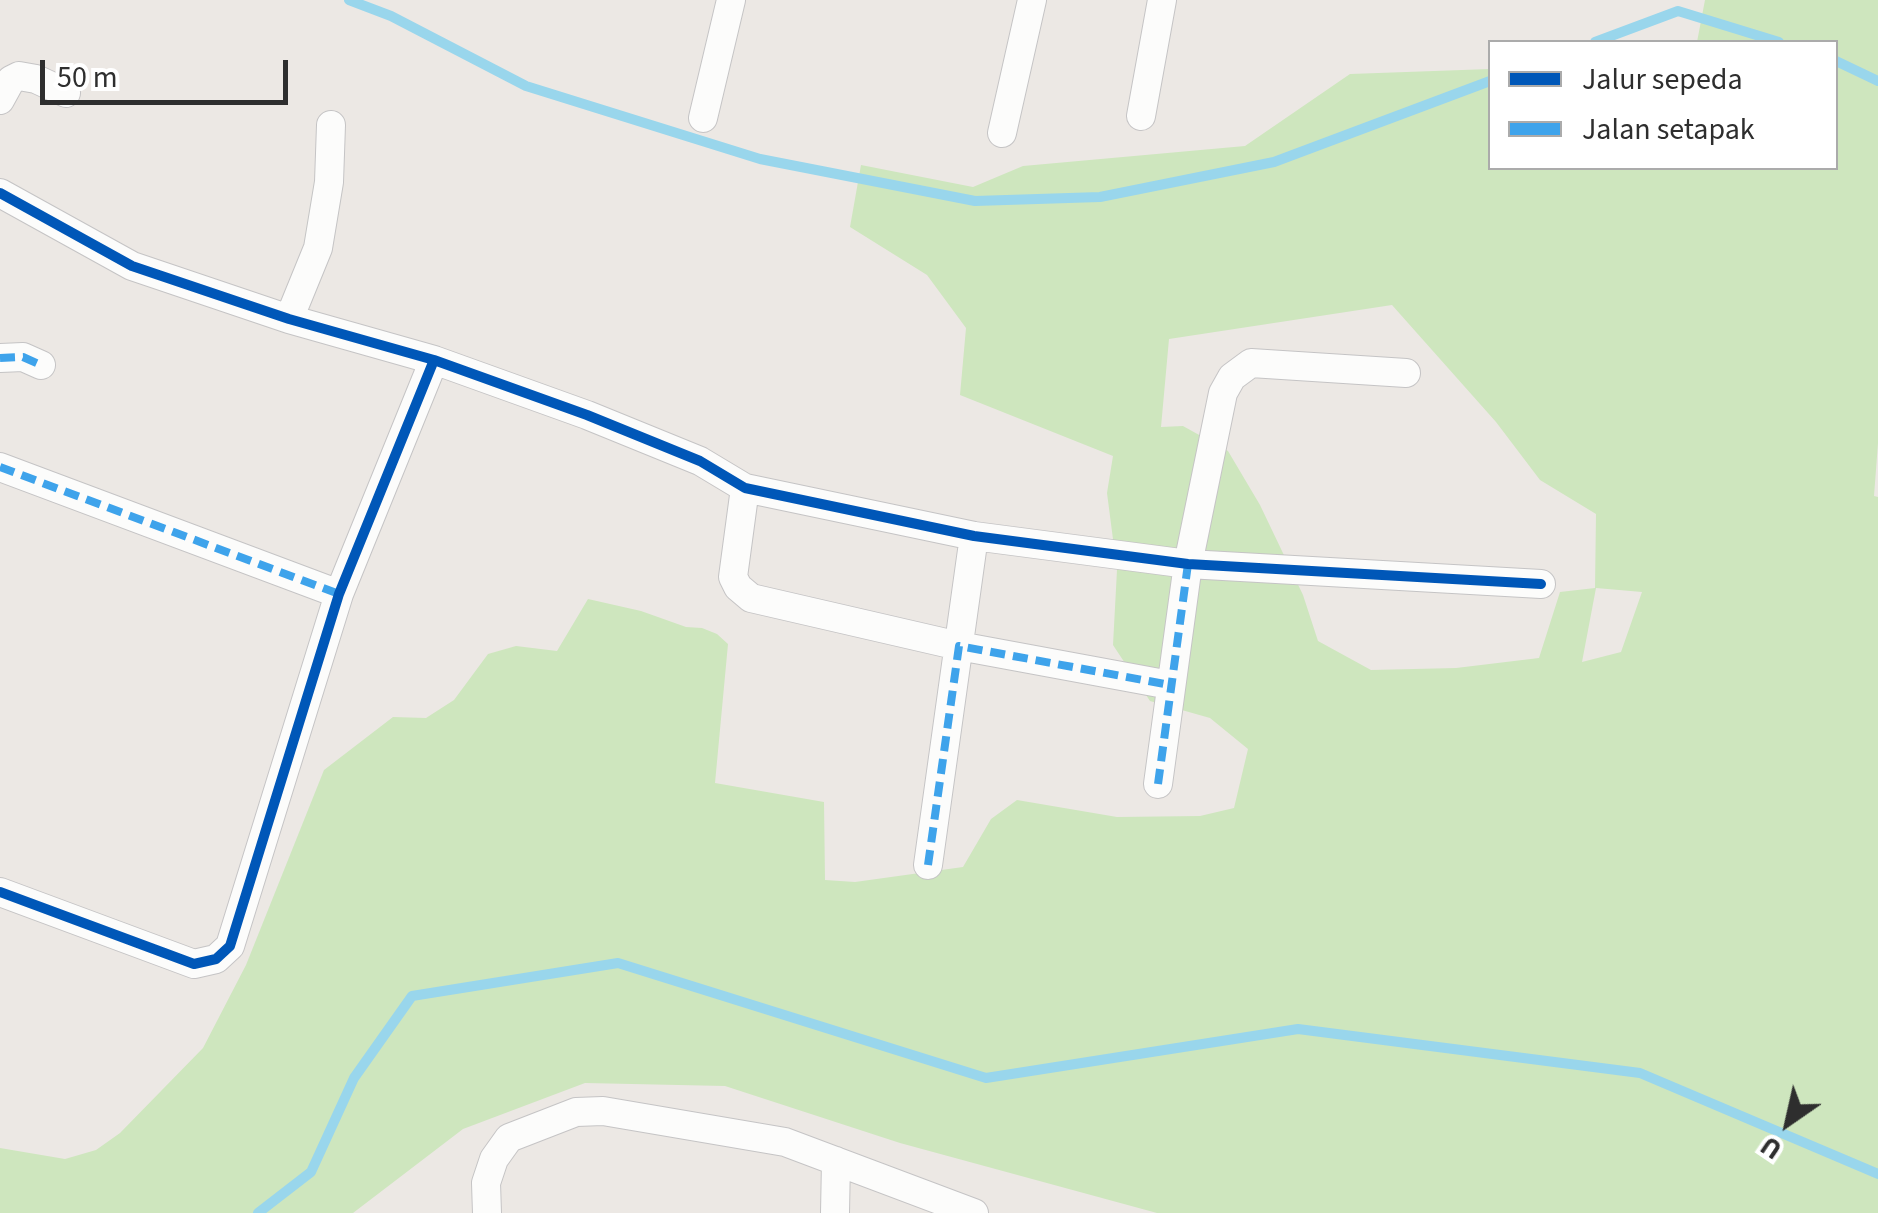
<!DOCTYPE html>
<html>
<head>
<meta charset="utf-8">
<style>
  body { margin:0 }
  #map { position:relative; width:1878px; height:1213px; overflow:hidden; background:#ece8e4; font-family:"Source Sans 3",sans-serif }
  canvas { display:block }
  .legend { position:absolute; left:1488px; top:40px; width:350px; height:130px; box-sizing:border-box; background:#fff; border:2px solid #ababab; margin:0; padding:12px 18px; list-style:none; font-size:30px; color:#2e2e2e }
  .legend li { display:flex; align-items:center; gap:20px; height:50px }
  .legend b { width:50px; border:2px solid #ababab }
  .north { position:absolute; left:1738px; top:1073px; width:100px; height:100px; -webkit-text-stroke:8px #fff; paint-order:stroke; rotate:214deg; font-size:28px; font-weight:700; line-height:40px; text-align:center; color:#2e2e2e }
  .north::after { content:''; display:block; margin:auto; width:35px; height:45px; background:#2e2e2e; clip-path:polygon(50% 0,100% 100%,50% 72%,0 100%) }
  .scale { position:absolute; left:40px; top:60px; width:248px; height:45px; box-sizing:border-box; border:5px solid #2e2e2e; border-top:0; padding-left:12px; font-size:30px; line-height:35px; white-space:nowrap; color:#2e2e2e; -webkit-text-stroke:8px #fff; paint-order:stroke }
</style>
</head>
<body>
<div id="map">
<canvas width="1878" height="1213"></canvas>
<ul class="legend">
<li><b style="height:12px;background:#0057b8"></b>Jalur sepeda</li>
<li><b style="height:12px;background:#3ea3eb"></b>Jalan setapak</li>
</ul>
<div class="north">U</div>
<div class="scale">50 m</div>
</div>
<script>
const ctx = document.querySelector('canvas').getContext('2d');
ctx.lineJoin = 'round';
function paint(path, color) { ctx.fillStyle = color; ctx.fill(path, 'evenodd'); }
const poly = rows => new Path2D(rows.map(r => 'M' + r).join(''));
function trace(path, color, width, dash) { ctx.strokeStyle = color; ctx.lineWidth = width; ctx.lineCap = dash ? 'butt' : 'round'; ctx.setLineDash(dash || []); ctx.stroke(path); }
paint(poly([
  [1705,0,1878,0,1878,443,1874,496,1878,497,1878,1213,1157,1213,900,1143,725,1086,585,1083,463,1129,353,1213,0,1213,0,1148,65,1159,96,1150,120,1133,203,1048,246,965,324,770,393,717,426,718,454,700,488,654,516,646,557,651,588,599,641,611,686,627,702,628,717,634,728,644,715,783,824,802,825,880,855,882,963,867,991,819,1017,800,1117,817,1200,816,1234,808,1248,749,1210,718,1150,701,1113,645,1117,570,1107,493,1113,456,960,395,966,328,927,275,850,227,861,165,973,187,1023,166,1245,146,1350,74,1490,69,1490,168,1836,168,1836,42,1697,42],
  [1392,305,1496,422,1540,480,1596,514,1595,588,1560,592,1539,658,1456,668,1371,670,1318,641,1303,595,1260,505,1228,451,1183,426,1161,427,1169,339],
  [1596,588,1642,592,1621,652,1582,662]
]), '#cee6be');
trace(poly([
  [349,0,391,16,526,86,760,159,975,201,1100,197,1274,162,1490,81],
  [1595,42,1678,11,1779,42],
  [1836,61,1878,81],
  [258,1213,311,1172,354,1078,412,996,618,963,986,1078,1298,1029,1640,1073,1878,1174]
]), '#99d6ec', 10);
const minor = poly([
  [0,100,11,80,19,76,36,79,66,93],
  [1141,116,1162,0],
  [703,118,731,0],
  [1002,133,1032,0],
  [0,193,132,266,289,319,434,360,587,415,700,461,745,488,974,536,1188,564,1541,584],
  [289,319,318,248,329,182,331,125],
  [0,358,23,357,41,365],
  [0,467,339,594],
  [745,488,733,577,738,587,751,598,959,646,1170,685],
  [1158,784,1188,564,1223,393,1232,377,1251,363,1406,373],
  [928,865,974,536],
  [0,892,194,964,216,959,230,946,339,594,434,360],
  [487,1213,486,1183,494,1159,509,1138,576,1112,603,1111,785,1142,974,1213],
  [835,1213,836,1161]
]);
trace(minor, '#c5c4c5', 30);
trace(minor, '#fcfcfb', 28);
trace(poly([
  [0,358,23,357,41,365],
  [0,467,339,594],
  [1158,784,1188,564],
  [928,865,959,646,1170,685]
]), '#3ea3eb', 8, [15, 8]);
trace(poly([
  [0,193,132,266,289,319,434,360,587,415,700,461,745,488,974,536,1188,564,1541,584],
  [0,892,194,964,216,959,230,946,339,594,434,360]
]), '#0057b8', 10);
</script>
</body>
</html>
